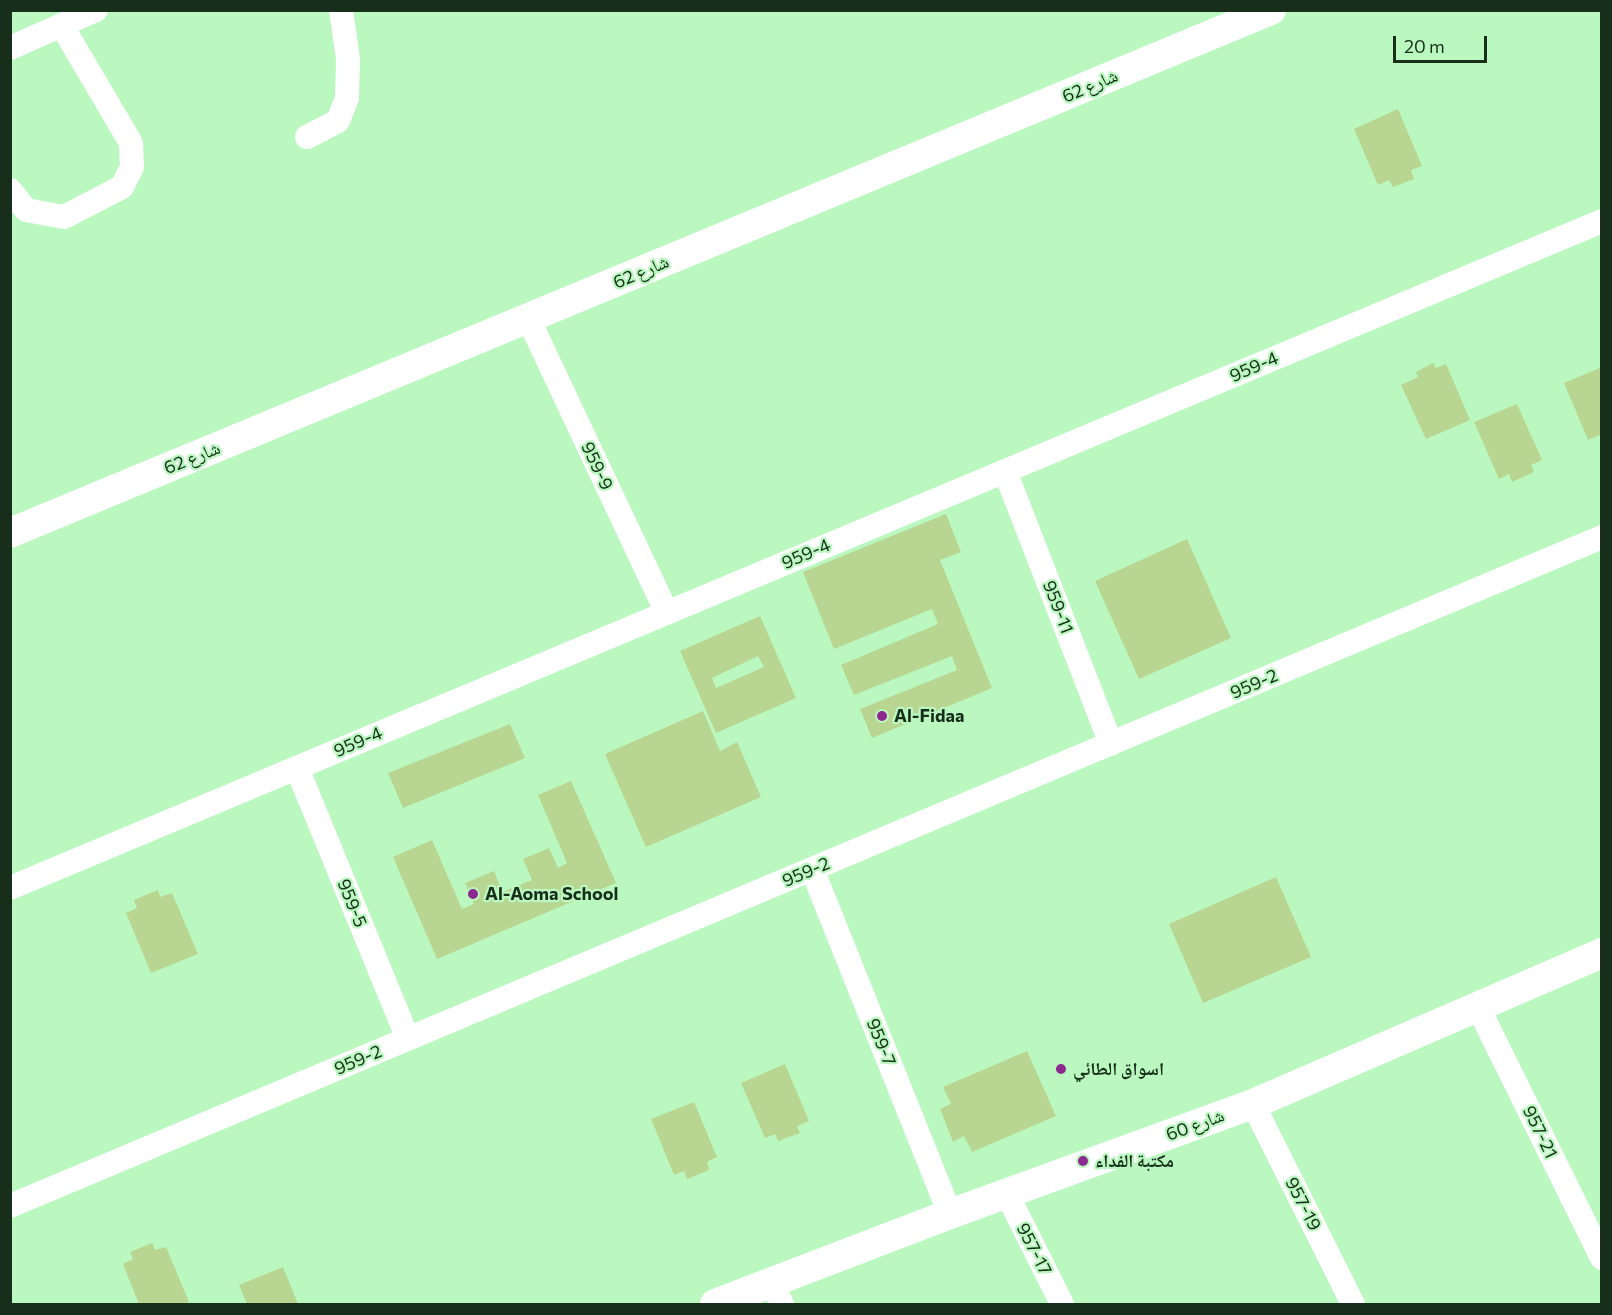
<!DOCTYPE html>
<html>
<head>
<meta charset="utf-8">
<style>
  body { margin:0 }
  #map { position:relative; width:1612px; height:1315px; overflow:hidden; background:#baf8c0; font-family:Commissioner,sans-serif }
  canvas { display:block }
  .frame { position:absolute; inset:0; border:12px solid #172f1a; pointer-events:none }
  .scale { position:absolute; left:1393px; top:36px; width:94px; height:27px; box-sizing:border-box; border:3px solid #172f1a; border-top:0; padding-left:8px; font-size:18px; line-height:21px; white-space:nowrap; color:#172f1a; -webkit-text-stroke:4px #baf8c0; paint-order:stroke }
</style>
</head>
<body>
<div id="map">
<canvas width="1612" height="1315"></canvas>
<div class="frame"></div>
<div class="scale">20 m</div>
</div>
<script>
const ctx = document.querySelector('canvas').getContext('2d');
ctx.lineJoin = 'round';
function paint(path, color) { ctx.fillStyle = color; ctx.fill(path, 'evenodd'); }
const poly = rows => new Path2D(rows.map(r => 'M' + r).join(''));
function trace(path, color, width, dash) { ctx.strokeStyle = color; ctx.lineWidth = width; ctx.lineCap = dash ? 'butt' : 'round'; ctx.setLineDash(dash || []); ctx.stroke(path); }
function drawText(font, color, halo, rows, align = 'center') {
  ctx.font = font + ' Commissioner,"Noto Naskh Arabic",sans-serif'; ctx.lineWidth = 4.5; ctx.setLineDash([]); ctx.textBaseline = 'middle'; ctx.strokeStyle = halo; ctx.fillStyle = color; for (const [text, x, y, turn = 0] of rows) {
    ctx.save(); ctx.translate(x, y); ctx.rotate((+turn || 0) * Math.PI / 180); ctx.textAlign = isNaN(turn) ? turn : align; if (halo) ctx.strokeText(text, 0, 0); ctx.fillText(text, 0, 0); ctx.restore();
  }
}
paint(poly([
  [1398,109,1422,166,1411,170,1414,179,1393,187,1389,180,1378,185,1354,129],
  [1433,363,1436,368,1446,364,1470,420,1426,439,1401,385,1418,377,1416,372],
  [1602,367,1602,439,1599,435,1588,440,1564,383],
  [1517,404,1542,460,1531,465,1534,472,1512,482,1509,474,1499,479,1474,422],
  [946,514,961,552,940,560,992,688,872,738,860,709,957,670,952,656,854,695,841,665,938,624,932,609,834,649,803,572],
  [1187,539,1231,638,1139,679,1095,581],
  [760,616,796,698,716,733,680,651],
  [758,656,764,667,716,688,712,678],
  [703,711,720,751,737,742,761,797,646,847,605,754],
  [510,724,525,758,403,808,388,773],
  [571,781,616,883,437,959,393,857,432,840,462,909,474,904,465,883,494,871,502,892,532,880,523,859,549,848,558,868,567,863,538,795],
  [1276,877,1311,957,1203,1003,1169,924],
  [158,890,160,897,172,893,198,954,151,973,126,913,137,908,134,900],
  [1027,1051,1056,1116,972,1152,964,1136,953,1142,940,1109,951,1104,943,1087],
  [785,1064,809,1121,797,1126,800,1133,778,1141,775,1134,765,1138,741,1083],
  [694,1102,717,1157,707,1162,709,1170,687,1179,684,1171,674,1175,651,1119],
  [152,1243,155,1250,166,1247,189,1302,183,1304,139,1304,123,1264,133,1259,130,1252],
  [283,1267,298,1304,247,1304,239,1285]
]), '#b8d691');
trace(poly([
  [10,48,96,10],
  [307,137,338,121,347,98,348,59,341,10],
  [10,190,26,210,64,217,122,187,132,167,131,143,62,26],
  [528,318,667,613],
  [1005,471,1111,744],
  [297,768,408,1039],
  [812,869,950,1214],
  [10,888,1602,221],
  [1478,1007,1602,1258],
  [1253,1104,1353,1304],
  [1007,1194,1062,1304],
  [10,1206,1602,537],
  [771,1283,782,1304]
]), '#fff', 24);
trace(poly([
  [10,533,1271,10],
  [715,1304,950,1214,1253,1104,1602,953]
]), '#fff', 30);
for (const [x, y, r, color] of [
  [882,716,6,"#8d288e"],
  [473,894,6,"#8d288e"],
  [1061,1069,6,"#8d288e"],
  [1083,1161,6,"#8d288e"]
]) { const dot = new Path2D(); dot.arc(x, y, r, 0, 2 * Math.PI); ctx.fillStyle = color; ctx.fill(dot); trace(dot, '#baf8c0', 2); }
drawText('18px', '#172f1a', '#baf8c0', [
  ["شارع 62",1090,86,-23],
  ["شارع 62",641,272,-23],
  ["959-4",1254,367,-23],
  ["شارع 62",192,458,-22],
  ["959-9",597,466,65],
  ["959-4",806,554,-23],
  ["959-11",1058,607,69],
  ["959-2",1254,684,-23],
  ["959-4",358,742,-23],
  ["959-2",806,872,-23],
  ["959-5",352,903,68],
  ["959-7",881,1042,68],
  ["959-2",358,1060,-23],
  ["شارع 60",1195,1125,-20],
  ["957-21",1540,1132,64],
  ["957-19",1303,1204,63],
  ["957-17",1034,1249,63]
]);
drawText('bold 18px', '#172f1a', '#baf8c0', [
  ["Al-Fidaa",894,716],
  ["Al-Aoma School",485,894],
  ["اسواق الطائي",1073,1069],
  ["مكتبة الفداء",1095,1161]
], 'left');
</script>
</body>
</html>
